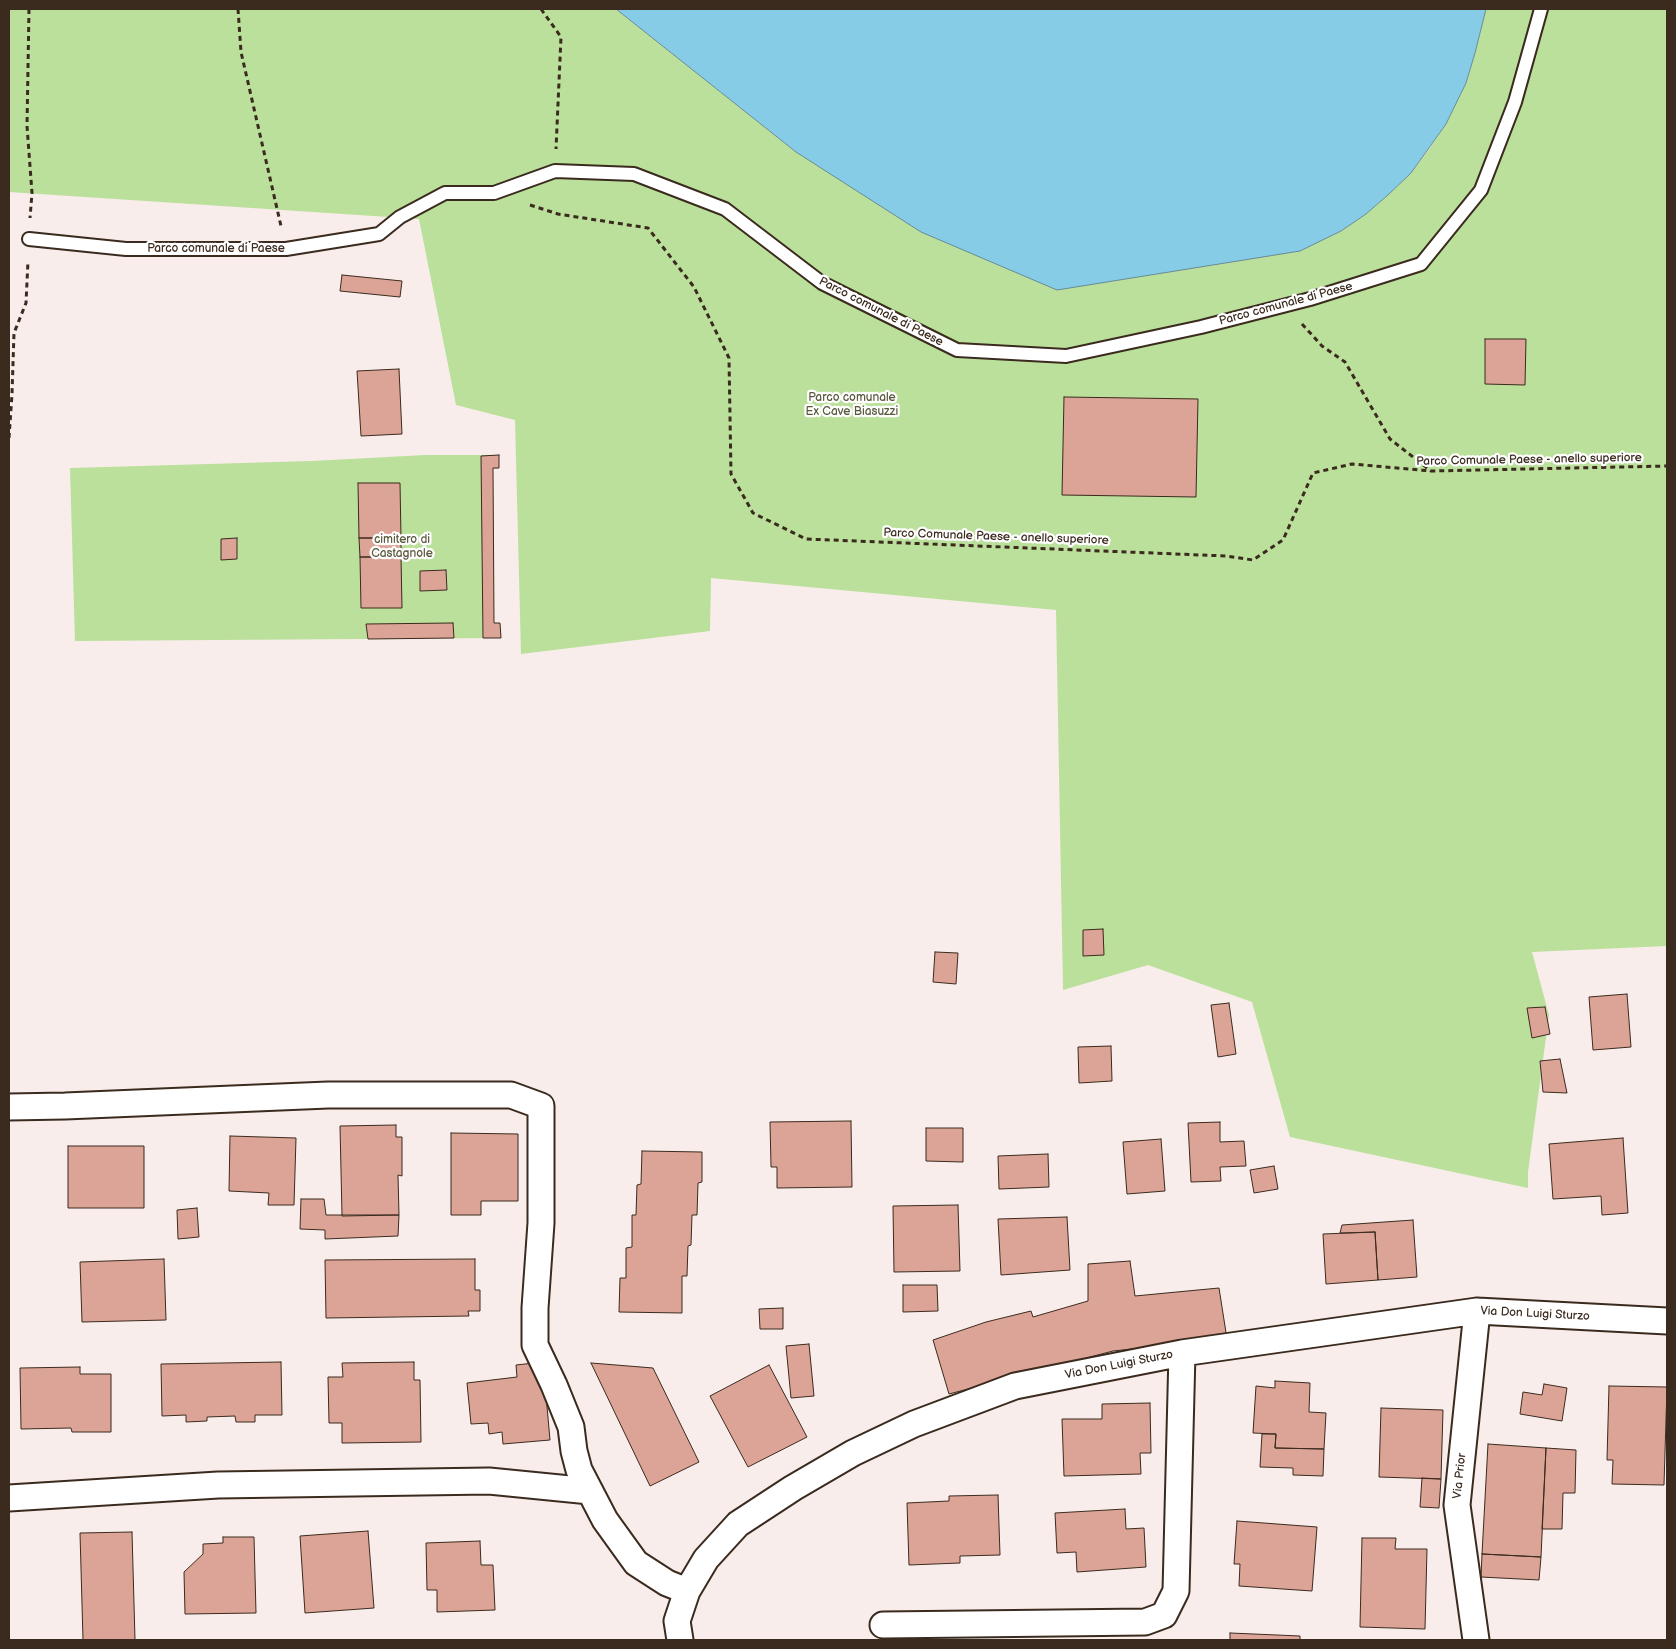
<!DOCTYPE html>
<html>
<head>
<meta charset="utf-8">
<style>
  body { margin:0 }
  #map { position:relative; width:1676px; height:1649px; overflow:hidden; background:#f8edea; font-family:"Balsamiq Sans",sans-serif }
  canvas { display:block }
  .frame { position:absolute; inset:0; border:10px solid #3b2a1e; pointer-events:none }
</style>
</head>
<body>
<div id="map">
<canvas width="1676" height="1649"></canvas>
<div class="frame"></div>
</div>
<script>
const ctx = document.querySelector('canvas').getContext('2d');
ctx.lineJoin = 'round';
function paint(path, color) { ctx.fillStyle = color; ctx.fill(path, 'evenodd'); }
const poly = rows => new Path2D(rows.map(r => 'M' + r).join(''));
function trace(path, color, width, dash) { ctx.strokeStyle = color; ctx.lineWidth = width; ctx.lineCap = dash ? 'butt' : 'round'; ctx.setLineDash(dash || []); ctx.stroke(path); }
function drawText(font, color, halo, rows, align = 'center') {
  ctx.font = font + ' "Balsamiq Sans",sans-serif'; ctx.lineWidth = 4.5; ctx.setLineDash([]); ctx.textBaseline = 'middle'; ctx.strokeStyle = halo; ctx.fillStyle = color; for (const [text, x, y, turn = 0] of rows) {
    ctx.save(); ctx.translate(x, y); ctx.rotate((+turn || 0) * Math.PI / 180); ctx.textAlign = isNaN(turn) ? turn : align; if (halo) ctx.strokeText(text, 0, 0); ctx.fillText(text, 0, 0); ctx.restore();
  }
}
paint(poly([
  [9,9,616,9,796,152,1300,251,1341,231,1366,214,1389,194,1411,173,1429,149,1446,124,1466,83,1475,53,1486,9,1667,9,1667,946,1532,952,1549,1015,1528,1172,1528,1188,1290,1137,1252,1002,1148,965,1063,990,1056,610,711,578,710,631,521,654,515,420,456,405,419,219,9,192],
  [425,455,499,455,499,468,493,469,494,623,500,623,501,638,75,641,70,468,312,461]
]), '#bbe09b');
const water = poly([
  [616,9,1486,9,1475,53,1466,83,1446,124,1411,173,1389,194,1366,214,1341,231,1300,251,1057,290,921,232,796,152,616,9]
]);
paint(water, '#86cce7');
trace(water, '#688b97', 1);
const building = poly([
  [342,275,402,281,400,297,340,291,342,275],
  [1485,339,1526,339,1525,385,1485,384,1485,339],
  [399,369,402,434,361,436,357,371,399,369],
  [1064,397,1198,399,1196,497,1062,495,1064,397],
  [499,455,499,468,493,468,494,623,500,623,501,638,483,638,481,456,499,455],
  [358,483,400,483,401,538,359,538,358,483],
  [237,538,237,559,221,560,221,539,237,538],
  [359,538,401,538,401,557,360,557,359,538],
  [360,557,401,557,402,608,361,608,360,557],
  [446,570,447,590,420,591,420,571,446,570],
  [453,623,454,638,368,639,366,624,453,623],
  [1103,929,1104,955,1083,956,1083,930,1103,929],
  [935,952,958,953,956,984,933,982,935,952],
  [1627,994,1631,1047,1593,1050,1589,997,1627,994],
  [1229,1003,1236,1054,1218,1057,1211,1005,1229,1003],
  [1545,1007,1550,1034,1532,1038,1527,1008,1545,1007],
  [1111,1046,1112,1081,1079,1083,1078,1047,1111,1046],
  [1560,1059,1567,1093,1543,1092,1540,1061,1560,1059],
  [851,1121,852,1187,777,1188,777,1167,771,1167,770,1122,851,1121],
  [1220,1122,1220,1142,1244,1141,1246,1166,1220,1167,1221,1181,1191,1182,1188,1123,1220,1122],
  [396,1125,396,1137,402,1137,402,1176,398,1175,399,1215,342,1216,340,1126,396,1125],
  [926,1128,963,1128,963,1162,926,1161,926,1128],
  [451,1133,518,1134,518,1201,481,1201,481,1215,451,1215,451,1133],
  [230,1136,296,1138,294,1205,268,1205,269,1193,229,1191,230,1136],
  [1623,1138,1628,1213,1602,1215,1601,1196,1553,1199,1549,1144,1623,1138],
  [1161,1139,1165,1191,1127,1194,1123,1142,1161,1139],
  [68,1146,144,1146,144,1208,68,1208,68,1146],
  [642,1151,702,1152,702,1182,698,1183,697,1215,692,1215,691,1245,688,1246,687,1276,682,1276,682,1313,619,1312,620,1278,626,1278,626,1248,632,1247,632,1215,636,1215,637,1185,641,1184,642,1151],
  [1048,1154,1049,1187,999,1189,998,1156,1048,1154],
  [1274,1166,1278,1189,1254,1193,1250,1170,1274,1166],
  [301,1199,324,1199,326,1215,399,1215,398,1236,325,1239,325,1230,300,1229,301,1199],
  [958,1205,960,1271,894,1272,893,1206,958,1205],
  [197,1208,199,1237,178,1239,177,1210,197,1208],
  [1067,1217,1070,1270,1001,1275,998,1219,1067,1217],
  [1413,1220,1417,1277,1378,1280,1375,1232,1340,1233,1342,1225,1413,1220],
  [1375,1232,1378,1280,1326,1284,1323,1234,1375,1232],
  [164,1259,166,1320,82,1322,80,1262,164,1259],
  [475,1259,475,1290,480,1290,480,1311,468,1311,469,1316,326,1318,325,1260,475,1259],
  [1130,1261,1135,1296,1219,1288,1227,1339,1113,1351,949,1394,933,1340,986,1322,1031,1311,1033,1317,1088,1301,1088,1264,1130,1261],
  [903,1285,937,1285,938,1311,903,1312,903,1285],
  [783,1308,783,1329,760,1329,759,1309,783,1308],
  [809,1344,814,1396,791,1398,786,1346,809,1344],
  [281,1362,282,1415,255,1415,255,1422,236,1422,235,1416,207,1417,207,1421,186,1422,186,1415,162,1416,161,1364,281,1362],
  [414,1362,414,1380,420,1380,421,1442,342,1443,342,1423,329,1423,328,1377,343,1377,342,1363,414,1362],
  [543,1362,550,1440,503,1444,502,1432,489,1434,488,1423,471,1424,467,1383,517,1377,516,1365,543,1362],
  [591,1363,653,1368,699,1462,650,1486,591,1363],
  [769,1365,807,1437,748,1467,710,1396,769,1365],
  [80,1367,80,1374,111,1374,111,1432,72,1432,71,1428,21,1429,20,1368,80,1367],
  [1275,1381,1310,1383,1309,1412,1326,1413,1324,1449,1275,1448,1276,1434,1253,1433,1256,1386,1275,1388,1275,1381],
  [1544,1384,1567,1388,1562,1421,1520,1414,1523,1392,1542,1395,1544,1384],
  [1609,1386,1667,1387,1664,1485,1612,1484,1613,1460,1607,1460,1609,1386],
  [1150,1403,1151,1453,1140,1453,1141,1474,1064,1476,1062,1419,1102,1419,1102,1404,1150,1403],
  [1381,1408,1443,1410,1441,1479,1379,1477,1381,1408],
  [1262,1434,1276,1434,1275,1448,1324,1449,1323,1476,1293,1475,1293,1468,1260,1467,1262,1434],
  [1488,1444,1546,1448,1541,1557,1482,1554,1488,1444],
  [1546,1448,1576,1450,1575,1493,1563,1493,1562,1529,1542,1529,1546,1448],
  [1422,1478,1441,1479,1439,1508,1420,1507,1422,1478],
  [998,1495,1000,1555,960,1556,960,1563,909,1565,907,1503,949,1501,949,1496,998,1495],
  [1125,1509,1126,1529,1144,1528,1146,1567,1077,1572,1076,1552,1057,1553,1055,1513,1125,1509],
  [1237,1521,1317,1527,1312,1591,1239,1586,1240,1564,1234,1564,1237,1521],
  [368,1531,374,1608,305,1613,300,1536,368,1531],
  [132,1532,135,1640,83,1640,80,1533,132,1532],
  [223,1537,254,1537,256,1613,185,1614,184,1572,203,1554,203,1544,223,1543,223,1537],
  [1362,1538,1396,1538,1395,1549,1427,1549,1425,1629,1360,1627,1362,1538],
  [480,1541,481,1565,493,1565,495,1610,437,1612,437,1590,427,1590,426,1543,480,1541],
  [1482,1554,1541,1557,1539,1580,1481,1577,1482,1554],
  [1230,1633,1300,1636,1300,1640,1230,1640,1230,1633]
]);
paint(building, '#dca496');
trace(building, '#3b2a1e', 1);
const service = poly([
  [29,239,126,249,286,249,379,234,400,217,445,193,494,193,555,171,634,174,725,209,822,283,957,350,1066,356,1201,327,1310,299,1421,264,1481,190,1515,102,1541,9]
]);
const minor = poly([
  [9,1107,65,1106,328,1095,511,1095,541,1106,541,1223,535,1308,535,1345,554,1385,571,1427,574,1451,579,1470,605,1520,636,1563,667,1583,687,1591],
  [9,1498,218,1485,489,1481,590,1491],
  [883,1625,1145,1622,1164,1615,1176,1591,1182,1353],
  [680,1640,677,1621,687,1591,706,1559,738,1524,793,1488,853,1453,914,1424,1015,1386,1182,1353,1477,1311,1667,1321],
  [1476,1640,1457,1505,1477,1311]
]);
trace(service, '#3b2a1e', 16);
trace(minor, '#3b2a1e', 29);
trace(poly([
  [29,9,27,126,32,193,30,218],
  [238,9,241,52,281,226],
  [541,9,561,37,556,149],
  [530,205,558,214,648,228,694,287,729,358,731,474,753,513,806,539,1226,556,1253,560,1283,540,1313,473,1352,464,1431,471,1667,466],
  [1302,324,1322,346,1345,362,1390,439,1431,471],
  [9,438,12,394,14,333,26,303,28,261]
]), '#3b2a1e', 3, [5, 4]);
trace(service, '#fff', 12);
trace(minor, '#fff', 25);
drawText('12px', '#3b2a1e', '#fff', [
  ["Parco comunale di Paese",216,249],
  ["Parco comunale di Paese",1286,304,-15],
  ["Parco comunale di Paese",881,312,27],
  ["Parco Comunale Paese - anello superiore",1529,460,-1],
  ["Parco Comunale Paese - anello superiore",996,537,2],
  ["Via Don Luigi Sturzo",1535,1314,3],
  ["Via Don Luigi Sturzo",1119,1365,-11],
  ["Via Prior",1460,1476,-84]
]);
drawText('12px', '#5b583d', '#fff', [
  ["Parco comunale",852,398],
  ["Ex Cave Biasuzzi",852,412],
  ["cimitero di",402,540],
  ["Castagnole",402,554]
]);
</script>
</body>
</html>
